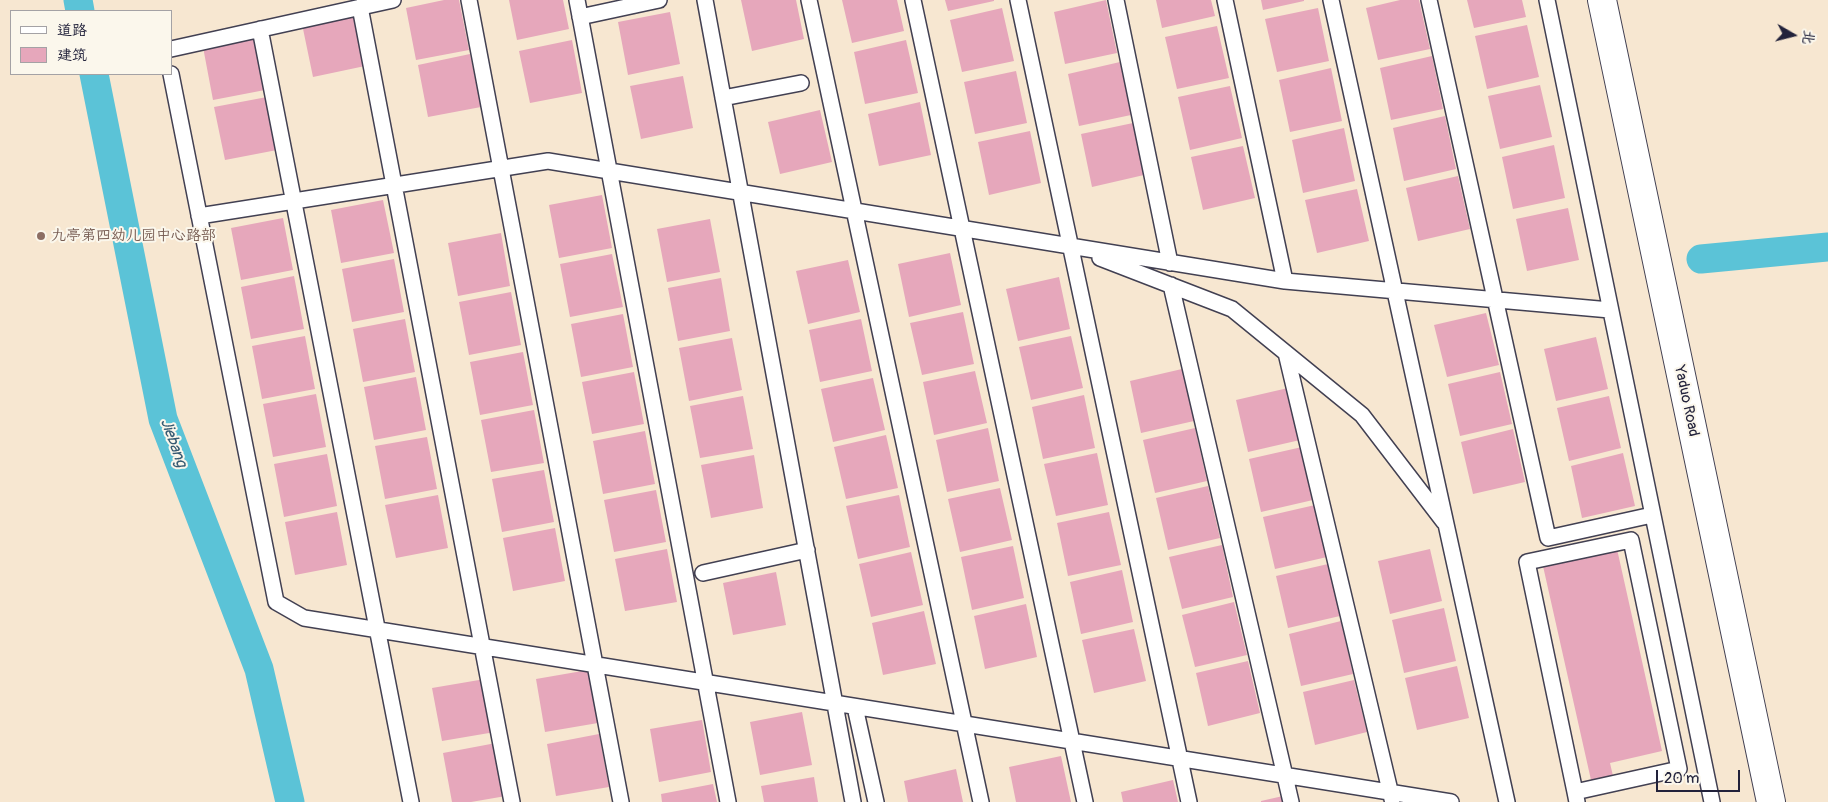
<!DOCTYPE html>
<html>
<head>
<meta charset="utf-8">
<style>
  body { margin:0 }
  #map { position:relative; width:1828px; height:802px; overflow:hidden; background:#f7e7d1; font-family:Pangolin,"LXGW WenKai TC",sans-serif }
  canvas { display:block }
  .legend { position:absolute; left:10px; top:10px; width:162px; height:65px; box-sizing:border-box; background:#fbf7ec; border:1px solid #a4a2a5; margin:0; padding:6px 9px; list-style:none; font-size:15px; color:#22223b }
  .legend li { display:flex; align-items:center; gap:10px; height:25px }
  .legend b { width:25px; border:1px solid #a4a2a5 }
  .north { position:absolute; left:1768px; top:10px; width:50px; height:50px; -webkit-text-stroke:4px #fbf7ec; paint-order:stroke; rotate:98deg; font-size:14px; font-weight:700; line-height:20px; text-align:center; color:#22223b }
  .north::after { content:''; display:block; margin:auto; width:18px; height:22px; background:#22223b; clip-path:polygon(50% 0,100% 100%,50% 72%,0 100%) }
  .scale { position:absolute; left:1656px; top:770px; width:84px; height:22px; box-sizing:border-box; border:2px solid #22223b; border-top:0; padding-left:6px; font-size:15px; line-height:18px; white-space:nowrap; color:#22223b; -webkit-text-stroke:4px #fbf7ec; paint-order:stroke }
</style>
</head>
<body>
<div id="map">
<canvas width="1828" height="802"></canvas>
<ul class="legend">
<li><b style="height:6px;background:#fff"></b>道路</li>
<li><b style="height:14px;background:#e6a7bb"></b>建筑</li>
</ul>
<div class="north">北</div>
<div class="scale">20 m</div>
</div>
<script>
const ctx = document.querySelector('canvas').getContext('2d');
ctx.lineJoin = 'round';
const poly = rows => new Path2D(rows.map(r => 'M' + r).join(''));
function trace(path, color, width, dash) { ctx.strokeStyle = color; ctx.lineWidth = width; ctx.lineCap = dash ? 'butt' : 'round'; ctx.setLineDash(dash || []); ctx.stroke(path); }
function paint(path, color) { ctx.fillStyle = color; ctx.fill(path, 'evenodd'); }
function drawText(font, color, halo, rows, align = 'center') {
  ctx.font = font + ' Pangolin,"LXGW WenKai TC",sans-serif'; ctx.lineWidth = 4; ctx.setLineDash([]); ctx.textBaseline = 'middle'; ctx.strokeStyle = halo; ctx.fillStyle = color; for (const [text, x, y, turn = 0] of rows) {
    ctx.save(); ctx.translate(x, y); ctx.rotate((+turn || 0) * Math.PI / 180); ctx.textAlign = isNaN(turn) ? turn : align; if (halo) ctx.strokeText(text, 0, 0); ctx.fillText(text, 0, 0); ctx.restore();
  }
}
trace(poly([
  [78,0,80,11],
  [94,74,163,419,259,669,290,802],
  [1701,259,1828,247]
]), '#5bc3d7', 29);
paint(poly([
  [444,0,459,0,469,50,416,60,406,8],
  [509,0,563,0,569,29,517,40],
  [741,0,796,0,804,39,752,51],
  [842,0,897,0,904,31,852,43],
  [945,0,994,0,994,1,948,11],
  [1106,0,1117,53,1065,64,1054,12],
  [1156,0,1211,0,1215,16,1162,28],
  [1261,0,1304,0,1304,1,1263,10],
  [1400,0,1419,0,1430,49,1378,60,1366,8],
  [1467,0,1522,0,1526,17,1474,28],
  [1002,8,1014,61,962,72,950,20],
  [1318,8,1329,61,1277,72,1265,19],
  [670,12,680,64,628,75,618,22],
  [354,13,365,66,313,77,302,24],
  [1527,25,1539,77,1487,89,1475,36],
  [1217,26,1229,78,1177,89,1165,37],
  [255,37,265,90,213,100,203,47],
  [572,40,582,93,530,103,519,51],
  [906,40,918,93,865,104,854,52],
  [470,54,481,107,428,117,418,65],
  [1432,56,1443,109,1391,120,1380,68],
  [1120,62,1131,115,1079,126,1068,74],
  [1331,68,1342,121,1290,132,1279,80],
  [1016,71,1027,123,975,134,964,82],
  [683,76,693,128,641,139,630,86],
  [1540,85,1552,137,1500,149,1488,96],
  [1230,86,1242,138,1190,150,1178,97],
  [267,97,277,150,225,160,214,107],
  [920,102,931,155,879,166,868,114],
  [820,110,832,162,780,174,768,122],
  [1445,116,1456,169,1404,181,1393,128],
  [1133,123,1144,175,1092,187,1081,134],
  [1344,128,1355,181,1303,193,1292,140],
  [1030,131,1041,183,989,195,978,142],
  [1554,145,1565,198,1513,209,1502,157],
  [1243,146,1255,198,1203,210,1191,157],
  [1458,176,1470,229,1418,241,1406,188],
  [1357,189,1369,241,1317,253,1305,200],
  [602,195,612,248,559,258,549,205],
  [383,200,394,253,341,263,331,210],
  [1568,208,1579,260,1527,271,1516,219],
  [283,218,293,270,241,280,231,228],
  [710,219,720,272,667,282,657,229],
  [501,233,510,286,458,296,448,243],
  [950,253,961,305,909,317,898,264],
  [612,254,623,307,570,317,560,264],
  [394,259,404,312,352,322,342,269],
  [848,260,860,312,808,324,796,271],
  [294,276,304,329,251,339,241,287],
  [1059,277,1070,329,1018,341,1006,289],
  [721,278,730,331,678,341,668,288],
  [511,292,521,345,469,355,459,302],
  [963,312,974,364,922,375,910,323],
  [1486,313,1499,365,1447,377,1434,325],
  [623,314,633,367,581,377,571,324],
  [405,319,415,372,363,382,353,329],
  [861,319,872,371,820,382,809,330],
  [305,336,315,389,262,399,252,346],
  [1071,336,1083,388,1031,400,1019,347],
  [1596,337,1608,389,1556,401,1544,349],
  [732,338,742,390,689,401,679,348],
  [523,352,533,405,480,415,470,362],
  [1182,369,1194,421,1141,433,1130,381],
  [975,371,987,423,934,435,923,382],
  [634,372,644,424,592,434,582,382],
  [1500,372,1512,424,1460,436,1448,384],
  [416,377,426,430,374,440,364,387],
  [873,378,885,430,833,442,821,389],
  [1288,388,1300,440,1248,452,1236,400],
  [316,394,326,447,273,457,263,404],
  [1084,395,1095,448,1043,459,1032,407],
  [743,396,753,449,700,458,690,406],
  [1609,396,1621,448,1569,461,1557,408],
  [534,410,544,463,491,472,481,420],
  [988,428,999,481,947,492,936,440],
  [1195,428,1207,481,1155,493,1143,440],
  [1513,429,1525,482,1473,494,1461,442],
  [645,431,655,484,603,494,593,441],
  [886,435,898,488,846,499,834,447],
  [427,437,437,489,385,499,375,446],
  [1302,447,1313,500,1261,512,1249,459],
  [1097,453,1108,505,1056,516,1044,464],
  [1623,453,1635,506,1582,518,1571,466],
  [327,454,337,506,284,517,274,464],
  [754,455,763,508,711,518,701,465],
  [544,470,554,522,502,532,492,479],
  [1208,486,1220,538,1168,550,1156,498],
  [1000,488,1012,540,960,552,948,499],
  [656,490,666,542,614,552,604,500],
  [438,495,448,548,396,558,385,505],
  [899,495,910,547,858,559,846,506],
  [1315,505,1327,557,1275,569,1263,517],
  [337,512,347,565,295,575,285,522],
  [1109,512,1121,565,1068,576,1057,523],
  [555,528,565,581,513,591,503,538],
  [1222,545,1233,597,1182,609,1169,557],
  [1013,546,1024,598,972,610,961,557],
  [667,549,677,602,625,611,615,559],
  [1430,549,1442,601,1390,614,1378,561],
  [1617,549,1662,751,1610,763,1613,776,1591,780,1543,566],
  [911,552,923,605,871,617,859,564],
  [1328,564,1340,616,1288,628,1276,576],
  [1122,570,1133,622,1081,634,1070,582],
  [776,572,786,625,733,635,723,583],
  [1234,602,1247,655,1195,667,1182,615],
  [1026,604,1037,657,985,669,974,616],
  [1444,608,1456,661,1404,673,1392,620],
  [924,611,936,664,883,675,872,623],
  [1341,621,1353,674,1301,686,1289,634],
  [1134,629,1146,681,1094,693,1082,640],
  [1248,661,1260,713,1208,726,1196,673],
  [1457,666,1469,718,1417,730,1405,678],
  [588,670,598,723,545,732,536,679],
  [485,679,495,732,442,741,432,688],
  [1354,680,1367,732,1315,745,1303,692],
  [802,712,812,765,760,775,750,722],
  [702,720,711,772,659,782,650,729],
  [599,734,609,787,556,796,547,744],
  [496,743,506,796,471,802,452,802,443,753],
  [1061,756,1071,802,1016,802,1009,767],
  [956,769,963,802,908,802,904,781],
  [814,777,818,802,764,802,761,786],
  [1173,780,1178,802,1123,802,1121,792],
  [713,784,717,802,662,802,661,794],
  [1283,796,1285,802,1261,802,1261,801]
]), '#e6a7bb');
const service = poly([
  [469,0,621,802],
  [577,0,728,802],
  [705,0,853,802],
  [809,0,981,802],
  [913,0,1085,802],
  [1018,0,1189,802],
  [1116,0,1170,263],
  [1225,0,1285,281],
  [1331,0,1507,802],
  [1429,0,1548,538,1652,515],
  [1547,0,1712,802],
  [360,7,512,802],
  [580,17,659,0],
  [260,29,411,802],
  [171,49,393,0],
  [171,74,276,602,304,618,1451,802],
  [723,98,801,83],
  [199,216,548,161,1285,281,1610,310],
  [1100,258,1232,309,1362,415,1444,522],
  [1171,285,1291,802],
  [1286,353,1392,799],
  [703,573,807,550],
  [855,707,876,802],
  [1575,792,1679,769,1631,540,1527,562,1575,792,1577,802]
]);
const tertiary = poly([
  [1602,0,1771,802]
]);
trace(service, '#424052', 18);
trace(tertiary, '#424052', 30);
trace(service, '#fff', 15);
trace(tertiary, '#fff', 28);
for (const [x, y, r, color] of [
  [41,236,5,"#8d6e63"]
]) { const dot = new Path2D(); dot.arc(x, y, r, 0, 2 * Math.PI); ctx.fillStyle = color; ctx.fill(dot); trace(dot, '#fbf7ec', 2); }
drawText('15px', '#785e54', '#fbf7ec', [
  ["九亭第四幼儿园中心路部",51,236]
], 'left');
drawText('15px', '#22223b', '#fbf7ec', [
  ["Yaduo Road",1686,401,78]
]);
drawText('italic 16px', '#365a72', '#fbf7ec', [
  ["Jiebang",173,443,70]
]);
</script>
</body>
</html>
